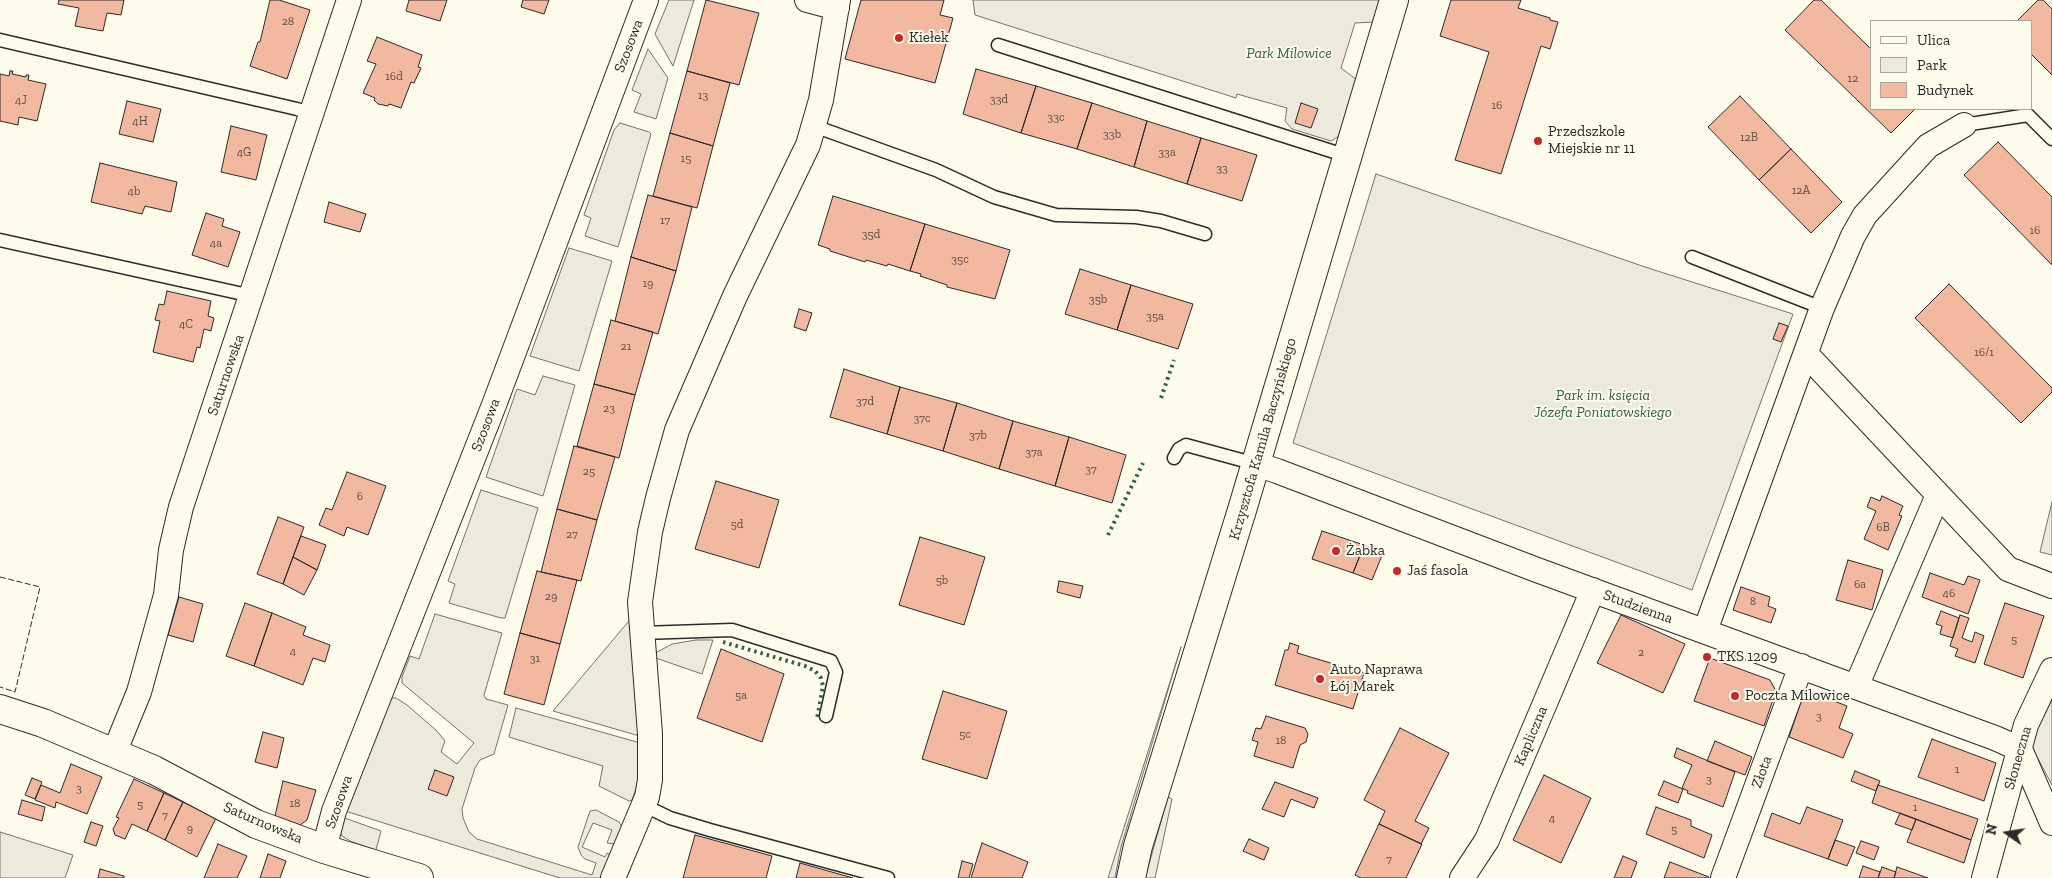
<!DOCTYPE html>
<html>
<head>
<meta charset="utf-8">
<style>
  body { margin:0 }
  #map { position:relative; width:2052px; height:878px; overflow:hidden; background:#fdfbea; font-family:"Zilla Slab",serif }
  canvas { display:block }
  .legend { position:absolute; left:1870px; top:20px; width:162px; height:90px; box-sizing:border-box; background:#fdfbea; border:1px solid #a9a89e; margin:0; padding:6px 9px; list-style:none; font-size:15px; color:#2b2b2b }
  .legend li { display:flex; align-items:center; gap:10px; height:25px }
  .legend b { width:25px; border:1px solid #a9a89e }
  .north { position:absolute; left:1982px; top:808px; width:50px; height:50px; -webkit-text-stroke:4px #fdfbea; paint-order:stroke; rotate:283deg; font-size:14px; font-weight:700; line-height:20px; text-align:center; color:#2b2b2b }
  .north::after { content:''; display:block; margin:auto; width:18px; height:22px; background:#2b2b2b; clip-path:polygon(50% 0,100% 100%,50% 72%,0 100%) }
</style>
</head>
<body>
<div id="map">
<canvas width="2052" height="878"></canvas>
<ul class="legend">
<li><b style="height:6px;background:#fdfbea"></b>Ulica</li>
<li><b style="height:14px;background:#ecebdb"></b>Park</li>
<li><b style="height:14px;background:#f2b8a0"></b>Budynek</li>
</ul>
<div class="north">N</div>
</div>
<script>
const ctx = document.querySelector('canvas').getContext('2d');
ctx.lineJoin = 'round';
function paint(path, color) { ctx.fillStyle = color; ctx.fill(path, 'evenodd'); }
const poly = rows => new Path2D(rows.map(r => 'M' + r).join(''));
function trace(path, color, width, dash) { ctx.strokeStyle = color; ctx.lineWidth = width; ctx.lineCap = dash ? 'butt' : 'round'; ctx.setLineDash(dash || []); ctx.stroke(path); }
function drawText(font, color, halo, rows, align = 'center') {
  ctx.font = font + ' "Zilla Slab",serif'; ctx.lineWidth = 4; ctx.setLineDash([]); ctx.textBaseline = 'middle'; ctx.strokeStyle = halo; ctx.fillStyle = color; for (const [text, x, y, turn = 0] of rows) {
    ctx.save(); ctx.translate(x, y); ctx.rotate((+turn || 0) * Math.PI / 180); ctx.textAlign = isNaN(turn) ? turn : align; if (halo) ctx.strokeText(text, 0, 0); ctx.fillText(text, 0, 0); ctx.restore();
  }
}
const green = poly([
  [669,0,694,0,673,66,655,34,669,0],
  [973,0,1381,0,1374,22,1355,23,1341,68,1357,80,1339,136,1331,141,1292,129,1285,121,1287,108,1237,94,1236,98,975,15,973,0],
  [648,49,668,78,656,119,634,112,641,94,632,90,648,49],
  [620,123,649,132,651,134,618,247,585,236,591,218,584,215,614,130,620,123],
  [1376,174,1645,267,1793,314,1692,590,1293,443,1376,174],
  [569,248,612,261,579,371,530,356,569,248],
  [543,376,575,385,543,496,486,477,517,389,535,395,543,376],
  [481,490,538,508,505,618,501,618,449,603,455,584,448,581,481,490],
  [2052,502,2052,555,2040,552,2052,502],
  [435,614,502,633,484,695,486,699,508,705,494,754,480,760,475,768,462,809,463,818,469,832,477,839,592,875,596,863,585,859,581,855,578,847,590,811,596,810,619,822,622,827,615,844,607,843,612,830,593,823,582,847,605,857,607,853,611,855,601,878,560,878,342,810,390,698,396,698,407,705,437,731,445,741,441,752,457,764,474,743,402,683,402,677,410,656,419,659,435,614],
  [634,615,643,737,553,711,634,615],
  [696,640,713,640,702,674,650,656,672,644,696,640],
  [1181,647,1121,847,1115,878,1108,878,1181,647],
  [2052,693,2052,785,2028,740,2052,693],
  [516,708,644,744,641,775,632,800,629,801,599,786,603,766,509,737,516,708],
  [1168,797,1172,799,1155,878,1145,878,1168,797],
  [339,816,381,831,376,850,350,841,342,836,338,828,339,816],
  [0,832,73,855,65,878,0,878,0,832]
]);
paint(green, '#ecebdb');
trace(green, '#74746e', 1);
const building = poly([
  [59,0,124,0,121,15,107,13,103,31,75,26,79,8,58,4,59,0],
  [270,0,279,0,310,10,287,79,250,66,258,42,260,42,270,0],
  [409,0,447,0,440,21,406,11,409,0],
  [523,0,549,0,544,14,521,7,523,0],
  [706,0,759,13,739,85,687,71,706,0],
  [861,0,944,0,940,15,953,18,935,83,845,59,861,0],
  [1451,0,1521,0,1518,8,1550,18,1550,20,1558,22,1550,49,1541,46,1501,174,1455,160,1489,52,1440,36,1451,0],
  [1814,0,1821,0,1871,49,1871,109,1915,109,1891,133,1785,30,1814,0],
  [2038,0,2043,0,2052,9,2052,75,2031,54,2031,21,2017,21,2038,0],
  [377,37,422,55,418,67,421,68,414,83,411,82,401,108,389,104,388,106,378,104,374,100,375,98,363,93,376,64,367,61,377,37],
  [976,69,1036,86,1021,133,963,114,976,69],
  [10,71,13,71,12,74,26,77,26,75,29,75,28,80,46,84,37,121,19,117,18,125,0,121,0,74,9,76,10,71],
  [687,71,730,83,713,146,670,133,687,71],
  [1036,86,1092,103,1077,149,1021,133,1036,86],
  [1740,96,1791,149,1759,180,1708,127,1740,96],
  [127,101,161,109,153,142,119,134,127,101],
  [1092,103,1147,121,1134,167,1077,149,1092,103],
  [1301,103,1318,109,1311,128,1295,123,1301,103],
  [1147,121,1201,138,1187,184,1134,167,1147,121],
  [231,126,267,135,256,180,221,172,231,126],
  [670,133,713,146,697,208,653,196,670,133],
  [1201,138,1257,155,1242,201,1187,184,1201,138],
  [1998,142,2052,197,2052,265,1964,175,1998,142],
  [1791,149,1842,202,1811,233,1759,180,1791,149],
  [100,163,177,182,171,212,145,206,142,214,91,202,100,163],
  [648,195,692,207,676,271,631,257,648,195],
  [833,196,925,224,910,271,888,264,887,266,866,260,865,262,830,251,830,249,818,245,833,196],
  [329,202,366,214,360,232,324,222,329,202],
  [206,213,224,219,222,226,240,232,228,267,192,255,206,213],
  [925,224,1010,250,995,299,947,287,947,285,920,276,921,274,910,271,925,224],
  [631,257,676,271,658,334,615,321,631,257],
  [1080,269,1131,285,1117,330,1065,314,1080,269],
  [1949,284,2052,388,2052,392,2021,423,1915,318,1949,284],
  [1131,285,1193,304,1178,349,1117,330,1131,285],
  [167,291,211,301,208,316,214,318,211,331,204,329,200,348,197,347,193,362,153,352,160,321,155,320,159,304,164,305,167,291],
  [799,309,812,313,806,331,794,327,799,309],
  [611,320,653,332,635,395,594,384,611,320],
  [1779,323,1788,326,1781,342,1773,339,1779,323],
  [844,369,900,387,887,434,830,417,844,369],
  [594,384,635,395,619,458,577,446,594,384],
  [900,387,957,403,943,451,887,434,900,387],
  [957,403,1013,421,999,469,943,451,957,403],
  [1013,421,1069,437,1055,486,999,469,1013,421],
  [1069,437,1126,455,1112,503,1055,486,1069,437],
  [574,446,615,457,597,520,557,509,574,446],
  [347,472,386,486,368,535,347,527,344,536,319,525,326,508,332,510,347,472],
  [716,481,779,500,759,568,695,549,716,481],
  [1882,496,1903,506,1899,515,1902,516,1888,550,1864,539,1876,511,1867,507,1871,497,1880,501,1882,496],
  [557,509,597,520,581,581,541,572,557,509],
  [278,517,304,527,283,584,257,574,278,517],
  [1322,531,1364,545,1353,573,1312,559,1322,531],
  [301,536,326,545,317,570,293,557,301,536],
  [920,537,985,557,964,625,899,605,920,537],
  [1364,545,1383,553,1372,580,1353,573,1364,545],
  [293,557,317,570,304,595,283,584,293,557],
  [1848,560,1883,570,1872,610,1836,600,1848,560],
  [537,571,577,580,560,644,520,633,537,571],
  [1930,573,1964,585,1968,576,1980,580,1968,614,1922,597,1930,573],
  [1059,581,1083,586,1080,598,1057,592,1059,581],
  [1741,587,1770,597,1768,606,1776,609,1771,623,1733,610,1741,587],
  [179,597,203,604,193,642,168,635,179,597],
  [245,603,272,613,254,666,226,656,245,603],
  [2005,603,2044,616,2023,678,1984,664,2005,603],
  [1941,611,1959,618,1953,638,1940,634,1942,626,1936,624,1941,611],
  [272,613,306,627,303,635,330,645,325,662,313,658,303,685,254,666,272,613],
  [1621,615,1685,644,1663,693,1597,663,1621,615],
  [1960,615,1969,618,1962,638,1972,642,1975,632,1984,636,1975,663,1955,656,1958,649,1950,646,1960,615],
  [520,633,560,644,544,705,504,694,520,633],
  [1290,643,1299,646,1297,653,1364,673,1353,709,1275,685,1285,650,1288,650,1290,643],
  [721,649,784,674,762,742,697,718,721,649],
  [1710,658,1770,680,1776,691,1764,726,1694,701,1710,658],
  [1805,690,1847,706,1839,728,1853,734,1843,758,1789,737,1805,690],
  [943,691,1007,711,987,779,922,759,943,691],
  [1266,716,1305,728,1308,734,1306,742,1300,745,1293,768,1254,756,1258,742,1252,740,1256,728,1261,729,1266,716],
  [1400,728,1449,753,1415,821,1429,828,1421,844,1379,824,1385,811,1364,800,1400,728],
  [263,732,284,738,277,768,255,762,263,732],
  [1932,739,1996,763,1984,801,1918,777,1932,739],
  [1715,741,1752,757,1745,775,1707,761,1715,741],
  [1677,748,1735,772,1723,807,1687,793,1688,791,1682,788,1692,765,1674,757,1677,748],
  [71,764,102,777,87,814,56,802,55,808,35,800,41,785,60,793,71,764],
  [435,770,454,777,447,796,428,789,435,770],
  [1855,771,1880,781,1876,791,1851,781,1855,771],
  [1544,775,1591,798,1561,863,1513,840,1544,775],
  [32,778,42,782,35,799,25,795,32,778],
  [134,779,164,793,147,831,132,824,125,839,115,835,113,829,119,818,116,817,134,779],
  [283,781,316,790,307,820,300,825,275,816,283,781],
  [1664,781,1683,789,1678,803,1658,795,1664,781],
  [1275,782,1318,798,1314,808,1291,799,1284,817,1262,809,1275,782],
  [1878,785,1978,819,1971,840,1872,803,1878,785],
  [164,793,183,802,165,840,147,831,164,793],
  [22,800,45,807,42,821,18,814,22,800],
  [183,802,216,818,197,857,165,840,183,802],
  [1656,807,1691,820,1691,826,1712,835,1704,858,1646,834,1656,807],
  [1807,807,1843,820,1828,859,1764,836,1772,813,1800,824,1807,807],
  [1900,813,1916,819,1912,830,1895,824,1900,813],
  [1916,819,1971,840,1964,863,1907,842,1916,819],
  [91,822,103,826,96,846,84,842,91,822],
  [1379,824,1422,844,1406,878,1361,878,1355,875,1379,824],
  [695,835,772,856,766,878,683,878,695,835],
  [1249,839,1269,848,1264,860,1243,851,1249,839],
  [1835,840,1855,847,1847,866,1828,859,1835,840],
  [1861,841,1879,847,1874,860,1856,853,1861,841],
  [982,843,1028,862,1022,878,971,878,982,843],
  [218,844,247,856,237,878,204,878,218,844],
  [268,854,286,861,280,878,260,878,268,854],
  [1623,856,1637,862,1631,878,1614,878,1623,856],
  [962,861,973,864,969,878,958,878,962,861],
  [1670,862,1709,877,1709,878,1664,878,1670,862],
  [800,863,853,878,796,878,800,863],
  [1863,866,1880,872,1878,878,1859,878,1863,866],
  [1882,867,1896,872,1894,878,1878,878,1882,867],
  [1897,867,1928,878,1894,878,1897,867],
  [100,869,124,876,124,878,98,878,100,869]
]);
paint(building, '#f2b8a0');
trace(building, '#2b2b2b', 1);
const service = poly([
  [0,40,297,109,311,114],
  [998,45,1347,156],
  [1964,125,2028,115,2052,139],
  [814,126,936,170,994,197,1056,215,1136,217,1161,221,1205,234],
  [0,240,252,296],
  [1692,257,1822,308],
  [1174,458,1179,449,1186,445,1256,464],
  [642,633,732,630,831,661,836,672,826,716],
  [643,805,670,818,710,830,888,878]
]);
const minor = poly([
  [807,0,837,8],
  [1806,354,2008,569,2052,586],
  [1256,464,1277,471,1537,570,1995,738,2020,749],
  [1705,631,1822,308,1853,236,1865,215,1928,146,1964,125],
  [1856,687,1938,495],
  [2020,749,2052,823],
  [114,753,139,692,166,595,171,550,181,507,349,0],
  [324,849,334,811,494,405,646,0],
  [613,878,647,797,650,780,650,734,640,602,650,532,658,498,677,430,735,296,808,145,821,100,838,0],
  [1462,878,1487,840,1593,590],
  [1723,878,1801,666],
  [1984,878,2026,725,2052,670]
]);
const tertiary = poly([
  [0,709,43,723,154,770,256,824,324,849,419,878],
  [1131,878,1138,846,1242,510,1394,0]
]);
trace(service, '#2b2b2b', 15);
trace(minor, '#2b2b2b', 26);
trace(tertiary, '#2b2b2b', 30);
trace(service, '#fdfbea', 12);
trace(minor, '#fdfbea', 24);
trace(tertiary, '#fdfbea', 28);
trace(poly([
  [1161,398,1174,360],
  [1108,535,1143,463],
  [723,642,805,666,815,671,821,678,823,686,817,719]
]), '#34623c', 4, [2.5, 4]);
trace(poly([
  [0,577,40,587,15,692,0,687]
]), '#2b2b2b', 1, [6, 2.5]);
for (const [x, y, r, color] of [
  [899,38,5,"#c62828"],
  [1538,141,5,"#c62828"],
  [1336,551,5,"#c62828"],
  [1397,571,5,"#c62828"],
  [1707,657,5,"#c62828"],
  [1320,679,5,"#c62828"],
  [1735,696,5,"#c62828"]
]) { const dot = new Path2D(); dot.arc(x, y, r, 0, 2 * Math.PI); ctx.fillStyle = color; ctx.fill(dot); trace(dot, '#fdfbea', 2); }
drawText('12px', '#5d4e48', null, [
  ["28",288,22],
  ["16d",394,77],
  ["12",1853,79],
  ["13",703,96],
  ["33d",999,100],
  ["4J",21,101],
  ["16",1497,106],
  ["33c",1056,118],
  ["4H",140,122],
  ["33b",1112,135],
  ["12B",1749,138],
  ["4G",244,153],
  ["33a",1167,153],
  ["15",686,159],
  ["33",1222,169],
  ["12A",1801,191],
  ["4b",134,192],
  ["17",665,221],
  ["16",2035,231],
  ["35d",871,235],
  ["4a",216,244],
  ["35c",960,260],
  ["19",648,284],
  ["35b",1098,300],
  ["35a",1155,317],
  ["4C",186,325],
  ["21",626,347],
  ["16/1",1984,353],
  ["37d",865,402],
  ["23",609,409],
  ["37c",922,419],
  ["37b",978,436],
  ["37a",1034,453],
  ["37",1091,470],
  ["25",589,472],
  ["6",360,497],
  ["5d",737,525],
  ["6B",1883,528],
  ["27",572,535],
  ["5b",942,581],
  ["6a",1860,585],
  ["46",1949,594],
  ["29",551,597],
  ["8",1753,602],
  ["5",2014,640],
  ["4",293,652],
  ["2",1641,653],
  ["31",535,659],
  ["5a",741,696],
  ["3",1819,717],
  ["5c",965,735],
  ["18",1281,741],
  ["1",1957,770],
  ["3",1709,780],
  ["3",79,789],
  ["18",295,804],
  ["5",140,805],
  ["1",1915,808],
  ["7",165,816],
  ["4",1552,819],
  ["9",190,829],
  ["5",1674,830],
  ["7",1389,860]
]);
drawText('15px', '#2b2b2b', '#fdfbea', [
  ["Kiełek",909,38],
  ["Przedszkole",1548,132],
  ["Miejskie nr 11",1548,149],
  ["Żabka",1346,551],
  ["Jaś fasola",1407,571],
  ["TKS 1209",1717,657],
  ["Auto Naprawa",1330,670],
  ["Łój Marek",1330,687],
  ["Poczta Milowice",1745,696]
], 'left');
drawText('15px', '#2b2b2b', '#fdfbea', [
  ["Szosowa",629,46,-69],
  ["Saturnowska",226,375,-71],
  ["Szosowa",486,425,-69],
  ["Krzysztofa Kamila Baczyńskiego",1263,439,-74],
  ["Studzienna",1638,607,20],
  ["Kapliczna",1531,736,-67],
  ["Słoneczna",2018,758,-74],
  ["Złota",1762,772,-70],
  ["Szosowa",339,802,-71],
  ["Saturnowska",263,823,23]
]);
drawText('italic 15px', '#34623c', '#fdfbea', [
  ["Park Milowice",1289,54],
  ["Park im. księcia",1603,396],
  ["Józefa Poniatowskiego",1603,413]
]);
</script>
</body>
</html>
